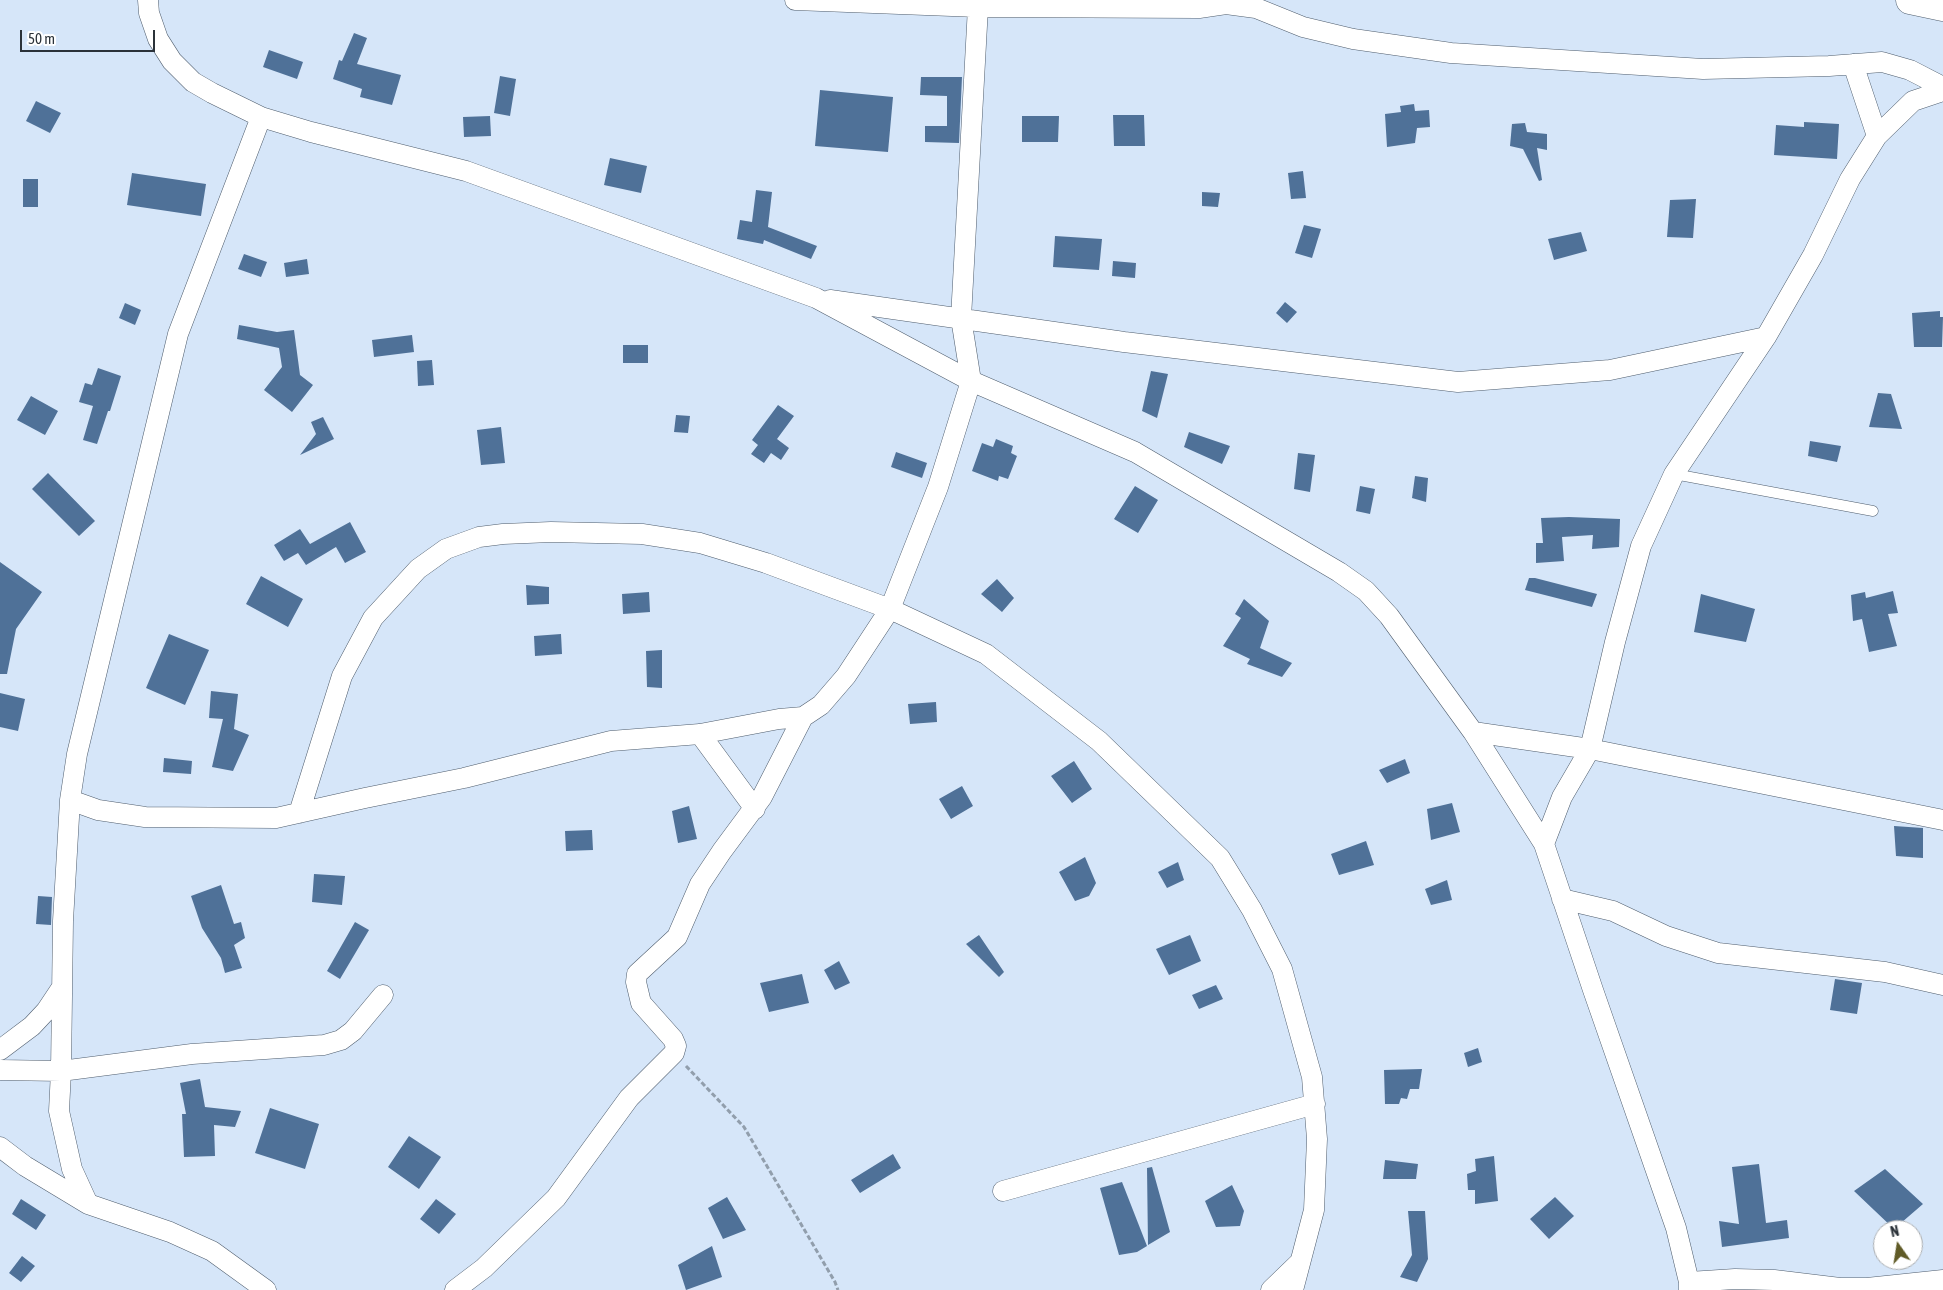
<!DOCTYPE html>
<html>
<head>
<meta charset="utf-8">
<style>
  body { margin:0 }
  #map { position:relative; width:1943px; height:1290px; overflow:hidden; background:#d6e6f9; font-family:"Asap Condensed",sans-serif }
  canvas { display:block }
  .north { position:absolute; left:1873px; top:1220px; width:50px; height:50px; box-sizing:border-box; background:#fff; border:1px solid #aaadb0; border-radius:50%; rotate:347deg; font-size:14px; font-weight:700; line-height:20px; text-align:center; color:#2b3239 }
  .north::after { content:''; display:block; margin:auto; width:18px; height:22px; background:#605b27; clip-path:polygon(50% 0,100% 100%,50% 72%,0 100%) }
  .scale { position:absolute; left:20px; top:30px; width:135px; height:22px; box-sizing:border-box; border:2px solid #2b3239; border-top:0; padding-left:6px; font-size:15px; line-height:18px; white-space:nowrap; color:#2b3239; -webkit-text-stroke:4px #fff; paint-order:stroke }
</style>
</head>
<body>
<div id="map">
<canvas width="1943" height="1290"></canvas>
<div class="north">N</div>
<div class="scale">50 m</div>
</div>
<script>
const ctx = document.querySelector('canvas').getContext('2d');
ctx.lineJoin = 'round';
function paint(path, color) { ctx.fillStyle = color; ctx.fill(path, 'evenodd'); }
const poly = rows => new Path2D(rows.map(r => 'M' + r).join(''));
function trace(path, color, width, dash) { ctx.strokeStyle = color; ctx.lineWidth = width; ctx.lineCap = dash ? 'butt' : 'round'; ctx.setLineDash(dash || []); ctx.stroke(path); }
paint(poly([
  [354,33,367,38,357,64,401,75,392,105,360,97,362,89,333,79,339,60,342,61],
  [269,50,303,62,297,79,263,67],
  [500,76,516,79,510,116,494,113],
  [921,77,962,77,959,143,925,142,925,126,947,126,947,96,920,95],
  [820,90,893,97,888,152,815,146],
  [36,101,61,113,50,133,26,121],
  [1414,104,1415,111,1429,110,1430,127,1417,128,1415,143,1387,147,1385,114,1401,112,1400,106],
  [1113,115,1144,115,1145,146,1114,146],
  [490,116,491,136,464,137,463,117],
  [1022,116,1059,116,1058,142,1022,142],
  [1804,122,1839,124,1837,159,1774,155,1776,125,1804,127],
  [1525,123,1527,132,1547,134,1547,150,1537,148,1542,180,1539,181,1523,149,1510,146,1512,124],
  [610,158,647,166,641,193,604,185],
  [1303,171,1306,198,1291,199,1288,173],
  [132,173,206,184,201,216,127,205],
  [23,179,38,179,38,207,23,207],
  [756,190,772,192,768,227,817,246,811,259,764,240,763,244,737,239,740,220,752,222],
  [1202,192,1220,193,1218,207,1202,206],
  [1696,199,1693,238,1667,237,1670,200],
  [1304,225,1321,229,1312,258,1295,253],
  [1581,232,1587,251,1554,260,1548,239],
  [1055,236,1102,239,1099,270,1053,267],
  [244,254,267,262,261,277,238,269],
  [307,259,309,274,286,277,284,263],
  [1113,261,1136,263,1135,278,1112,276],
  [1285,302,1297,312,1287,323,1276,313],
  [125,303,141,310,135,325,119,318],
  [1940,311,1940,317,1943,317,1942,347,1914,347,1912,313],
  [239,325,277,332,294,330,300,375,313,385,292,412,264,390,282,367,279,348,237,339],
  [412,335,414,352,374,357,372,340],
  [623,345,648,345,648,363,623,363],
  [432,360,434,385,418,386,417,361],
  [98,368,121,376,110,411,108,411,97,444,83,440,93,406,79,402,85,383,92,385],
  [1151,371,1168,374,1157,418,1142,411],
  [1878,393,1891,394,1902,429,1869,427],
  [31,396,58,411,45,435,17,420],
  [778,405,794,416,777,439,789,448,781,460,771,453,764,463,751,454,758,445,752,440],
  [676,415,690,416,688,433,674,432],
  [323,417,334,439,300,455,316,434,311,422],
  [501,427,505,463,481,465,477,430],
  [1189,432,1230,446,1222,464,1184,447],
  [996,439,1013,446,1011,453,1017,456,1008,479,999,476,998,481,972,471,982,443,993,447],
  [1810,441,1841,446,1837,462,1808,456],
  [896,452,927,463,922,478,891,467],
  [1298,453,1315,455,1310,492,1294,489],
  [48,473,95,521,79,536,32,489],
  [1415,476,1428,478,1426,502,1412,498],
  [1135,486,1158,500,1138,533,1114,519],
  [1360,486,1375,489,1370,514,1356,511],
  [1569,517,1620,519,1619,547,1592,549,1593,535,1562,537,1564,561,1536,563,1536,543,1543,543,1541,518],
  [350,522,366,552,345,563,336,547,306,565,298,553,284,561,274,545,300,529,310,544],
  [0,562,42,592,16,629,7,674,0,674],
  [261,576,303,599,288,627,246,604],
  [1529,578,1535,578,1597,594,1592,607,1525,590],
  [997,579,1014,598,1002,612,981,594],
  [526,585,549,587,549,604,527,605],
  [1893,591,1898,613,1888,614,1897,646,1869,652,1862,619,1853,621,1851,595,1865,592,1866,598],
  [649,592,650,612,623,614,622,594],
  [1701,594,1755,609,1746,642,1694,632],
  [1244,599,1269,621,1260,648,1292,663,1282,677,1247,664,1250,659,1223,646,1241,618,1235,614],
  [169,634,209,650,185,705,146,688],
  [561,634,562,654,535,656,534,636],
  [662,650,662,688,647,687,646,651],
  [211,691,238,694,234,729,249,735,233,771,212,767,223,719,209,718],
  [0,693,25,699,18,731,0,727],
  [936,702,937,722,910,724,908,704],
  [164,758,192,761,191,774,163,772],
  [1405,759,1410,773,1387,783,1379,770],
  [1074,761,1092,789,1072,803,1051,776],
  [962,786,973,806,951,819,939,799],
  [1452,803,1460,832,1431,840,1427,809],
  [689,806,697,839,678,843,672,811],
  [1894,826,1923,828,1923,858,1896,856],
  [592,830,593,850,566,851,565,831],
  [1366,841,1374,865,1339,875,1331,854],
  [1085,857,1096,883,1089,896,1075,901,1059,872],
  [1178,862,1184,880,1167,888,1158,872],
  [314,874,345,876,342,905,312,902],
  [1447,880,1452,900,1431,905,1425,889],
  [221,885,234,924,241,922,245,938,234,945,242,968,225,973,221,958,202,928,191,896],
  [38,896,52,897,51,925,36,924],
  [355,922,369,930,340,979,327,971],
  [979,935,1004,972,999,977,966,944],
  [1190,935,1201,961,1169,975,1156,949],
  [839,961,850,983,835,990,824,970],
  [802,974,809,1003,769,1012,760,983],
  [1835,979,1862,983,1857,1014,1830,1010],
  [1216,985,1223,999,1199,1009,1192,995],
  [1478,1048,1482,1062,1468,1067,1464,1053],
  [1422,1069,1419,1089,1410,1089,1407,1099,1401,1098,1399,1104,1385,1104,1384,1070],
  [200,1079,205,1107,241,1111,235,1127,214,1125,215,1156,184,1157,182,1114,186,1114,180,1083],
  [270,1108,319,1124,305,1169,255,1153],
  [409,1136,441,1157,419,1189,388,1167],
  [893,1154,901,1168,860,1193,851,1180],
  [1494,1156,1498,1201,1475,1204,1475,1190,1468,1190,1467,1174,1476,1171,1475,1159],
  [1385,1160,1418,1164,1416,1179,1383,1179],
  [1759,1164,1766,1223,1787,1220,1789,1238,1722,1247,1719,1221,1739,1224,1732,1167],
  [1152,1167,1170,1232,1148,1245,1147,1168],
  [1885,1169,1923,1204,1894,1229,1854,1191],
  [1122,1182,1147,1246,1137,1252,1119,1255,1100,1188],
  [1232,1185,1244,1211,1240,1226,1216,1227,1205,1201],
  [727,1197,746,1230,723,1239,708,1208],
  [1555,1197,1574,1216,1549,1239,1530,1219],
  [21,1199,46,1215,36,1230,12,1214],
  [436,1199,456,1214,439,1234,420,1219],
  [1408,1211,1425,1211,1428,1259,1417,1282,1400,1277,1412,1255],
  [712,1246,722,1277,686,1290,678,1265],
  [22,1256,35,1266,21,1282,9,1273]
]), '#4f7198');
const service = poly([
  [1674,474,1873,511]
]);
const minor = poly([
  [148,0,149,13,158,39,172,61,193,82,212,93,261,117,311,132,466,171,816,298,971,381,1135,452,1339,572,1366,591,1389,616,1473,732,1544,844,1593,990,1676,1228,1689,1282,1689,1290],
  [795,0,978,7,1199,8,1226,4,1256,8,1303,27,1353,39,1451,53,1703,69,1829,66,1882,62,1910,70,1943,87],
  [1853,64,1877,136],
  [830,300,1124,342,1458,382,1610,370,1766,337],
  [1473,732,1590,749,1943,820],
  [700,734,755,809],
  [70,800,98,810,145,817,276,818,365,798,464,778,611,741,700,734,779,719,803,717,821,705,846,676,890,609,938,487,971,381,961,318,978,7],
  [299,813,342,676,373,618,418,569,446,549,479,537,503,534,551,532,642,534,700,543,766,563,890,609,986,654,1099,741,1220,858,1252,910,1282,969,1312,1077,1317,1139,1314,1210,1293,1290],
  [1544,844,1562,797,1590,749,1615,642,1641,546,1674,474,1766,337,1813,255,1850,179,1877,136,1913,101,1943,91],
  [1562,899,1613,911,1666,936,1718,953,1885,972,1943,985],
  [0,1050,32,1026,46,1011,62,987],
  [0,1070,61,1071,192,1054,324,1045,341,1040,353,1031,383,995],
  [0,1147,25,1166,88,1204,170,1232,212,1251,266,1290],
  [1003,1191,1315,1104],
  [88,1204,72,1169,59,1111,61,1071,63,921,70,800,77,754,178,334,261,117],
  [1689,1282,1735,1279,1774,1280,1840,1288,1867,1288,1943,1280],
  [455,1290,484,1268,556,1198,629,1098,674,1053,676,1046,673,1039,641,1003,636,982,637,974,677,937,700,884,722,851,762,797,803,717],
  [1271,1290,1300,1262]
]);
const primary = poly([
  [1910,0,1943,7]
]);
trace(service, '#4f5d6d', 11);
trace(minor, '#4f5d6d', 21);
trace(primary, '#4f5d6d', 29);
trace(poly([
  [686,1066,744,1127,835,1282,838,1290]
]), '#919eac', 3, [5, 2.5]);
trace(service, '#fff', 10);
trace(minor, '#fff', 20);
trace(primary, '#fff', 28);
</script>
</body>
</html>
